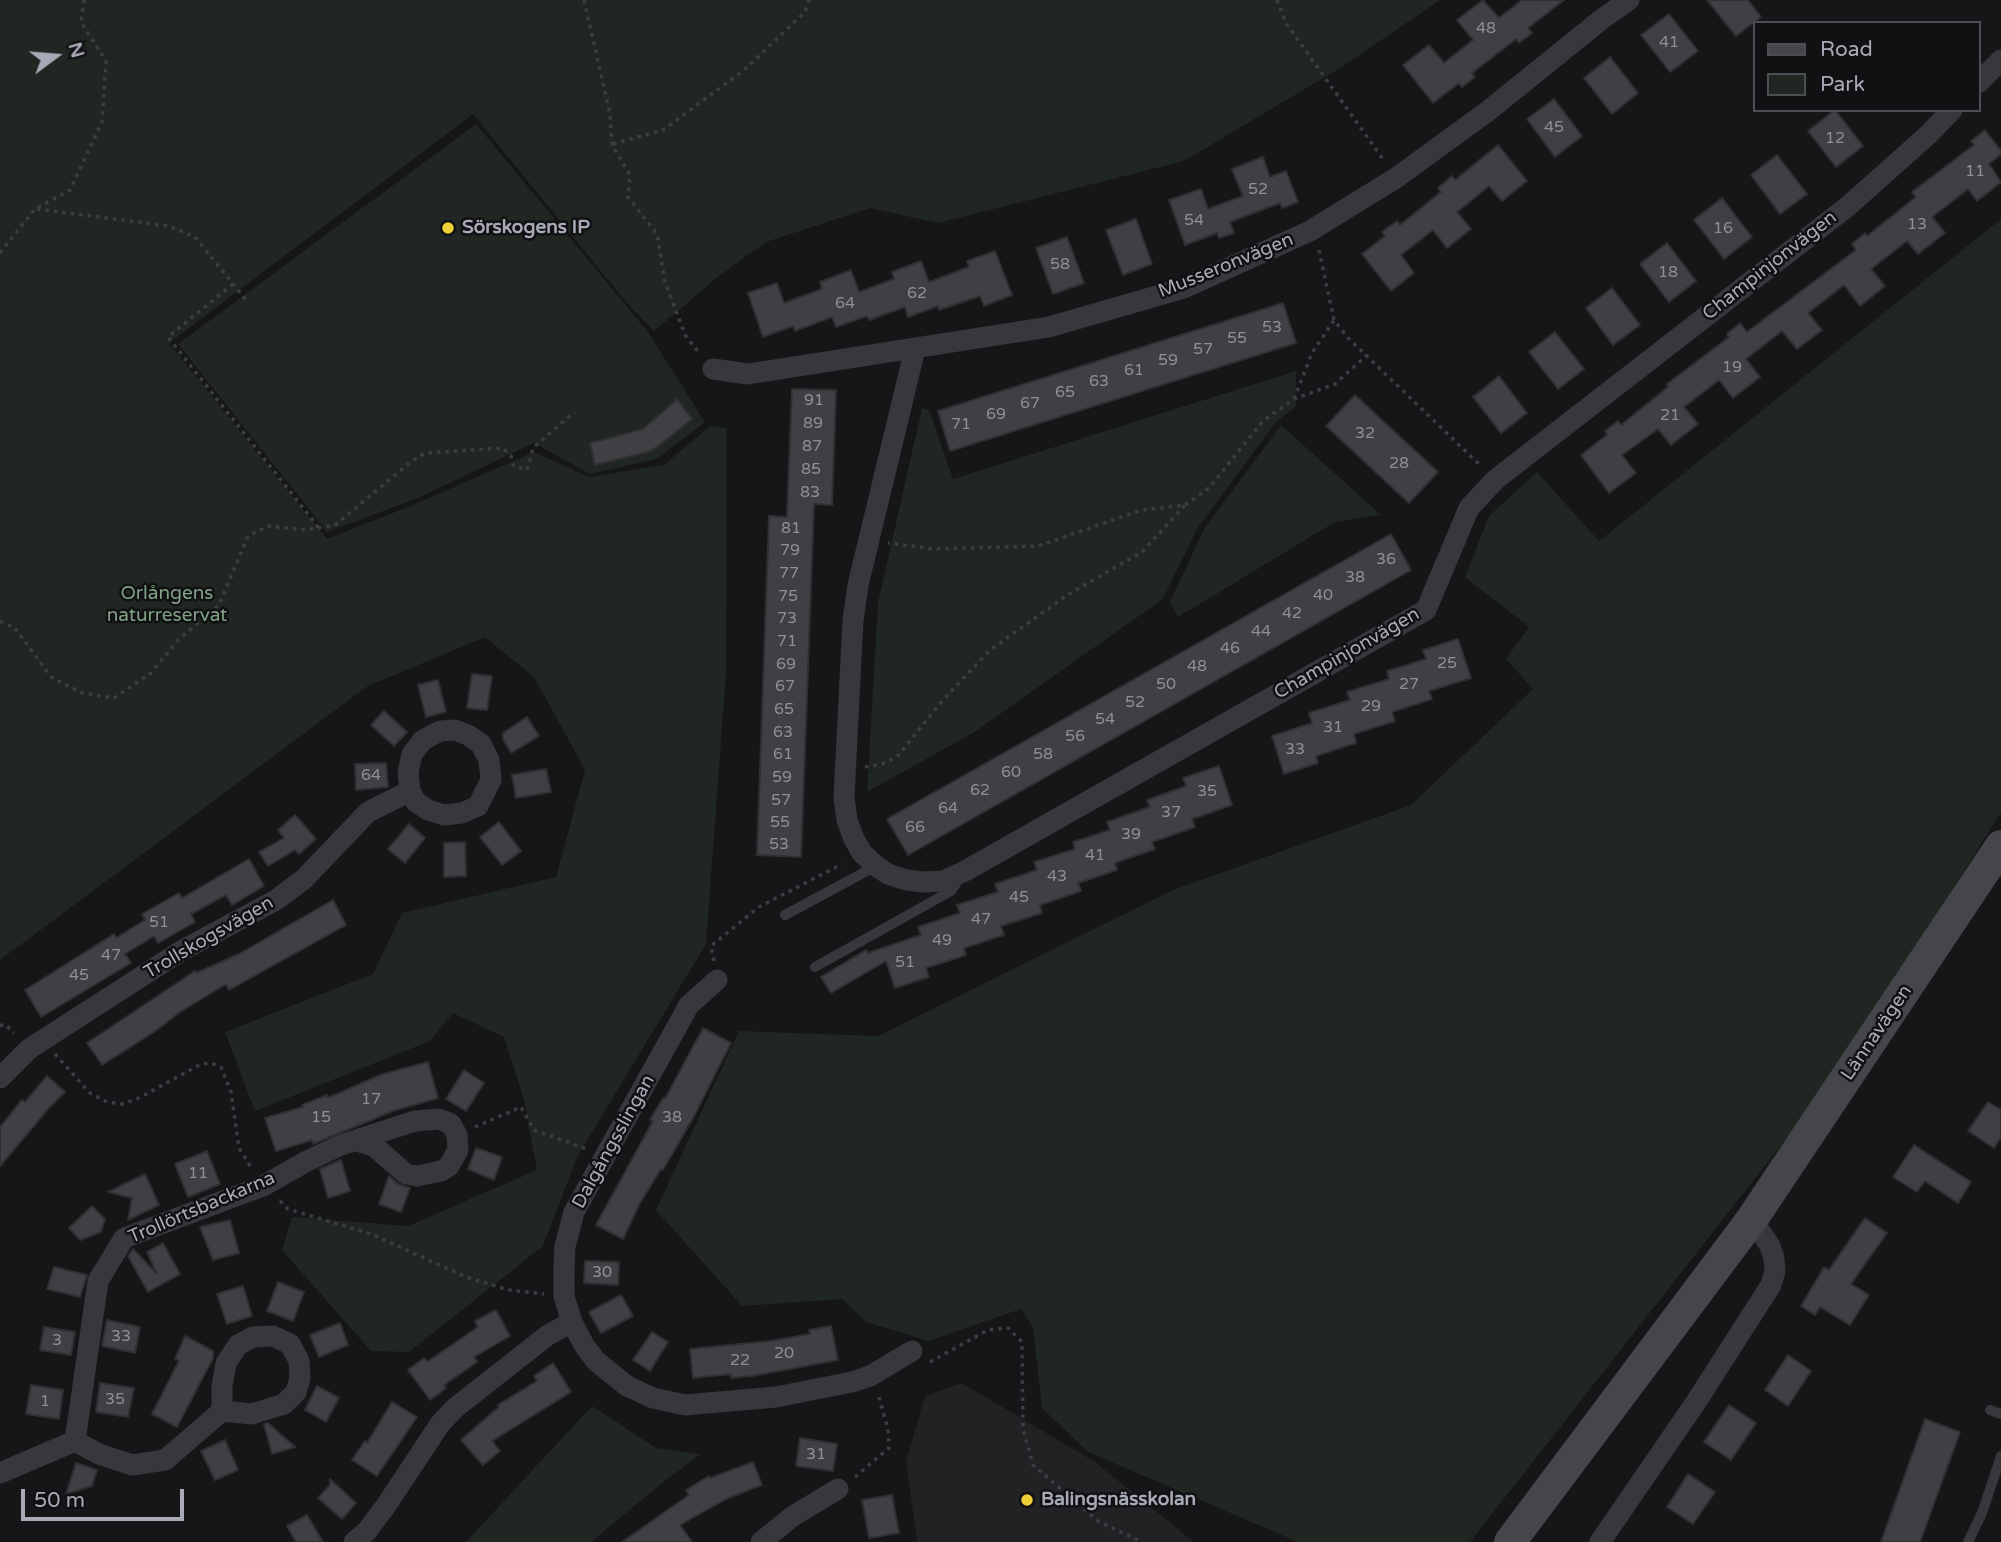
<!DOCTYPE html>
<html>
<head>
<meta charset="utf-8">
<style>
  body { margin:0 }
  #map { position:relative; width:2001px; height:1542px; overflow:hidden; background:#161517; font-family:"Varela Round",sans-serif }
  canvas { display:block }
  .legend { position:absolute; left:1753px; top:21px; width:228px; height:91px; box-sizing:border-box; background:#111012; border:2px solid #4d4e54; margin:0; padding:9px 12px; list-style:none; font-size:21px; color:#a8aab7 }
  .legend li { display:flex; align-items:center; gap:14px; height:35px }
  .legend b { width:35px; border:2px solid #4d4e54 }
  .north { position:absolute; left:21px; top:21px; width:70px; height:70px; -webkit-text-stroke:5px #111012; paint-order:stroke; rotate:74deg; font-size:19px; font-weight:700; line-height:28px; text-align:center; color:#a8aab7 }
  .north::after { content:''; display:block; margin:auto; width:24px; height:32px; background:#a8aab7; clip-path:polygon(50% 0,100% 100%,50% 72%,0 100%) }
  .scale { position:absolute; left:21px; top:1489px; width:163px; height:32px; box-sizing:border-box; border:4px solid #a8aab7; border-top:0; padding-left:9px; font-size:21px; line-height:24px; white-space:nowrap; color:#a8aab7; -webkit-text-stroke:5px #111012; paint-order:stroke }
</style>
</head>
<body>
<div id="map">
<canvas width="2001" height="1542"></canvas>
<ul class="legend">
<li><b style="height:9px;background:#45454c"></b>Road</li>
<li><b style="height:19px;background:#202722"></b>Park</li>
</ul>
<div class="north">N</div>
<div class="scale">50 m</div>
</div>
<script>
const ctx = document.querySelector('canvas').getContext('2d');
ctx.lineJoin = 'round';
function paint(path, color) { ctx.fillStyle = color; ctx.fill(path, 'evenodd'); }
const poly = rows => new Path2D(rows.map(r => 'M' + r).join(''));
function trace(path, color, width, dash) { ctx.strokeStyle = color; ctx.lineWidth = width; ctx.lineCap = dash ? 'butt' : 'round'; ctx.setLineDash(dash || []); ctx.stroke(path); }
function drawText(font, color, halo, rows, align = 'center') {
  ctx.font = font + ' "Varela Round",sans-serif'; ctx.lineWidth = 5; ctx.setLineDash([]); ctx.textBaseline = 'middle'; ctx.strokeStyle = halo; ctx.fillStyle = color; for (const [text, x, y, turn = 0] of rows) {
    ctx.save(); ctx.translate(x, y); ctx.rotate((+turn || 0) * Math.PI / 180); ctx.textAlign = isNaN(turn) ? turn : align; if (halo) ctx.strokeText(text, 0, 0); ctx.fillText(text, 0, 0); ctx.restore();
  }
}
paint(poly([
  [962,1383,1095,1462,1194,1542,917,1542,906,1461,925,1396]
]), '#222124');
paint(poly([
  [0,0,1440,0,1342,67,1184,161,938,223,870,208,766,242,719,276,654,331,625,301,473,114,169,343,327,539,413,505,534,452,589,477,664,465,710,426,727,428,726,673,706,944,577,1157,543,1246,409,1352,371,1351,282,1250,292,1217,408,1226,537,1170,524,1100,504,1037,453,1013,430,1041,255,1111,225,1032,373,974,402,913,556,877,585,770,534,677,485,637,368,686,0,960],
  [476,124,648,332,705,422,657,459,590,474,534,443,418,498,327,532,178,344],
  [2001,219,2001,812,1840,1070,1470,1542,1298,1542,1088,1452,1042,1408,1033,1327,1021,1309,928,1341,866,1322,842,1299,742,1306,656,1210,739,1031,878,1036,1173,890,1411,805,1533,689,1506,659,1529,627,1465,577,1489,516,1537,472,1599,541],
  [1296,371,1296,406,1275,423,1197,529,1163,599,973,733,867,792,878,603,922,408,929,410,953,479],
  [1281,425,1381,515,1335,522,1178,617,1170,602,1204,529],
  [592,1406,656,1448,701,1454,662,1483,591,1542,466,1542]
]), '#202722');
const building = poly([
  [1483,0,1499,18,1522,0,1564,0,1528,28,1532,33,1519,43,1516,39,1472,73,1475,77,1462,87,1459,83,1433,103,1403,65,1429,45,1444,63,1473,40,1457,20,1483,0],
  [1707,0,1748,0,1761,17,1736,36,1707,0],
  [1669,14,1698,51,1670,72,1641,35,1669,14],
  [1610,57,1638,93,1612,114,1584,78,1610,57],
  [1554,99,1582,136,1555,157,1527,119,1554,99],
  [1835,110,1863,146,1836,167,1808,131,1835,110],
  [1985,130,2001,151,2001,154,1989,164,2001,182,1977,201,1968,189,1932,217,1945,233,1918,254,1907,241,1871,269,1885,286,1860,306,1844,285,1808,313,1822,330,1797,349,1782,331,1746,359,1760,377,1733,398,1719,380,1684,407,1698,424,1671,445,1658,429,1622,455,1636,473,1609,493,1581,455,1607,435,1605,431,1618,421,1621,425,1668,387,1667,384,1729,337,1727,334,1740,323,1747,332,1856,250,1852,244,1865,233,1867,236,1916,197,1912,192,1974,145,1971,141,1985,130],
  [1498,145,1527,181,1502,201,1489,186,1457,212,1471,229,1447,248,1433,230,1401,255,1414,273,1391,291,1362,254,1385,236,1382,232,1397,221,1400,225,1441,192,1438,188,1452,176,1455,180,1498,145],
  [1777,155,1807,194,1780,214,1751,175,1777,155],
  [1263,157,1270,177,1286,171,1298,202,1282,208,1280,203,1230,222,1234,233,1219,238,1217,233,1185,245,1169,200,1201,189,1208,209,1243,196,1232,169,1263,157],
  [1722,198,1752,237,1724,259,1694,220,1722,198],
  [1136,219,1152,264,1123,275,1106,230,1136,219],
  [1067,237,1084,283,1053,294,1036,248,1067,237],
  [1667,243,1696,281,1669,302,1640,264,1667,243],
  [995,251,1012,295,984,306,980,296,939,310,938,306,908,317,905,307,869,320,867,316,836,327,832,317,795,331,793,326,763,337,748,293,777,283,784,303,822,289,820,282,851,270,859,292,894,279,892,272,921,261,929,282,969,267,967,261,995,251],
  [1612,288,1640,325,1613,345,1586,308,1612,288],
  [1283,303,1296,343,950,451,938,411,1283,303],
  [1555,332,1584,369,1558,389,1529,352,1555,332],
  [1499,376,1527,413,1501,433,1473,397,1499,376],
  [792,389,836,390,832,505,814,504,801,857,757,855,769,516,787,517,792,389],
  [1355,395,1438,472,1409,503,1326,426,1355,395],
  [677,399,692,419,657,447,648,452,595,465,590,443,643,429,677,399],
  [1391,534,1411,570,908,855,887,819,1391,534],
  [1458,639,1471,678,1429,691,1432,699,1392,712,1395,721,1354,734,1356,743,1316,756,1318,763,1284,774,1272,736,1312,723,1309,713,1350,700,1347,692,1389,679,1387,671,1426,659,1423,650,1458,639],
  [472,674,492,676,487,710,467,708,472,674],
  [438,680,446,712,426,717,418,685,438,680],
  [384,711,407,732,394,746,371,725,384,711],
  [527,717,539,736,511,753,503,739,503,733,527,717],
  [386,763,388,787,356,790,355,764,386,763],
  [1219,766,1232,805,1192,819,1195,827,1152,842,1155,849,1115,863,1117,870,1078,883,1081,891,1040,905,1042,913,1001,926,1004,935,964,948,966,955,926,968,929,977,895,988,886,961,831,993,821,977,866,950,868,953,921,935,918,927,960,913,957,905,998,892,995,884,1037,870,1034,862,1075,849,1073,842,1110,830,1107,822,1150,807,1147,800,1186,786,1183,778,1219,766],
  [546,769,551,792,516,798,512,775,546,769],
  [295,815,316,839,299,854,295,850,268,866,259,852,284,838,278,830,295,815],
  [499,822,521,851,502,865,480,837,499,822],
  [409,824,425,838,405,863,388,849,409,824],
  [465,842,466,876,444,877,444,843,465,842],
  [249,859,264,886,232,905,226,895,191,914,195,922,158,943,154,936,125,954,131,963,41,1017,25,990,114,934,116,938,145,920,142,914,179,893,182,898,249,859],
  [333,900,346,925,229,990,226,984,180,1012,154,1032,102,1065,87,1043,195,971,196,973,239,954,333,900],
  [703,1028,731,1043,694,1116,663,1170,661,1169,640,1203,623,1239,596,1225,653,1121,650,1120,663,1098,665,1099,703,1028],
  [428,1062,438,1098,393,1111,313,1144,312,1140,276,1151,265,1118,303,1107,302,1105,327,1095,328,1098,380,1075,428,1062],
  [464,1070,484,1083,466,1111,446,1099,464,1070],
  [47,1076,65,1092,48,1109,0,1166,0,1127,22,1100,25,1102,47,1076],
  [1988,1102,2001,1110,2001,1137,1994,1148,1968,1131,1988,1102],
  [1914,1145,1971,1182,1958,1203,1925,1181,1917,1192,1893,1177,1914,1145],
  [476,1148,502,1157,494,1180,468,1169,476,1148],
  [207,1151,220,1184,188,1197,175,1164,207,1151],
  [341,1160,350,1191,328,1198,320,1169,341,1160],
  [145,1174,159,1205,128,1220,132,1198,108,1192,145,1174],
  [389,1176,398,1184,410,1188,401,1212,379,1204,389,1176],
  [92,1206,105,1219,101,1232,80,1240,69,1228,92,1206],
  [1865,1218,1887,1233,1851,1284,1869,1295,1850,1325,1820,1307,1815,1315,1801,1306,1824,1267,1829,1270,1865,1218],
  [230,1220,239,1253,213,1260,200,1227,230,1220],
  [163,1243,180,1274,148,1292,128,1256,133,1249,157,1274,147,1252,163,1243],
  [585,1261,619,1262,618,1285,584,1283,585,1261],
  [54,1267,87,1275,80,1297,47,1289,54,1267],
  [278,1282,304,1292,293,1321,267,1311,278,1282],
  [243,1286,252,1316,227,1324,217,1294,243,1286],
  [621,1295,633,1316,601,1333,589,1312,621,1295],
  [496,1310,510,1336,474,1357,477,1362,444,1385,446,1388,430,1400,408,1370,424,1358,427,1362,478,1327,475,1321,496,1310],
  [107,1320,140,1327,135,1353,102,1346,107,1320],
  [340,1323,348,1345,319,1357,310,1335,340,1323],
  [831,1326,838,1360,752,1376,731,1378,731,1374,693,1378,690,1349,770,1341,810,1334,809,1330,831,1326],
  [44,1327,75,1332,71,1355,40,1350,44,1327],
  [652,1332,668,1342,650,1371,633,1360,652,1332],
  [185,1336,213,1351,213,1358,177,1427,152,1414,179,1361,175,1359,185,1336],
  [1788,1355,1811,1371,1788,1406,1765,1390,1788,1355],
  [553,1363,571,1392,492,1441,500,1451,483,1465,461,1440,499,1407,498,1405,537,1381,534,1376,553,1363],
  [100,1383,134,1388,128,1417,96,1412,100,1383],
  [31,1385,63,1390,59,1419,26,1414,31,1385],
  [317,1386,339,1398,326,1422,305,1410,317,1386],
  [392,1402,417,1417,377,1476,352,1460,365,1441,367,1443,392,1402],
  [1729,1405,1756,1423,1731,1460,1704,1442,1729,1405],
  [1925,1419,1960,1432,1920,1542,1881,1542,1925,1419],
  [268,1423,295,1447,272,1454,264,1424,268,1423],
  [800,1438,837,1444,833,1471,796,1466,800,1438],
  [225,1440,238,1470,215,1480,201,1451,225,1440],
  [753,1462,762,1485,728,1498,680,1525,692,1542,622,1542,689,1495,686,1490,709,1476,710,1478,753,1462],
  [76,1463,97,1470,92,1486,66,1494,76,1463],
  [1688,1474,1715,1492,1693,1524,1667,1507,1688,1474],
  [330,1479,356,1503,342,1519,318,1498,330,1485,330,1479],
  [892,1495,899,1533,869,1538,862,1500,892,1495],
  [307,1515,323,1542,296,1542,287,1526,307,1515]
]);
paint(building, '#403f44');
trace(building, '#303033', 2);
trace(poly([
  [584,0,610,114,612,145,630,175,628,197,657,234,665,282,685,335,700,354],
  [1277,0,1286,23,1385,162],
  [613,144,663,130,743,71,805,12,809,0],
  [37,209,169,226,195,237,246,300],
  [1319,250,1334,320,1348,338,1481,466],
  [0,253,35,209,70,190,102,122,106,61,81,22,84,0],
  [233,284,168,337,319,528],
  [1294,399,1312,353,1334,320],
  [1185,505,1209,488,1263,421,1294,399,1335,384,1367,355],
  [0,621,15,628,51,677,82,693,114,698,151,673,179,639,219,605,248,536,268,526,306,530,335,525,412,461,425,453,503,448,511,456,513,465,527,470,533,448,574,412],
  [865,767,882,764,897,757,942,701,990,650,1069,594,1142,552,1185,505,1142,510,1038,546,934,549,888,543],
  [714,961,711,946,759,907,842,864],
  [0,1026,5,1024,14,1033],
  [55,1054,90,1093,107,1102,122,1104,139,1098,201,1064,211,1063,221,1067,231,1092,239,1148,252,1169],
  [475,1127,521,1107,534,1130,587,1149],
  [280,1201,288,1209,371,1234,466,1277,509,1290,544,1294],
  [930,1362,988,1330,1008,1328,1022,1342,1023,1429,1033,1465,1098,1521,1142,1542],
  [855,1477,889,1448,888,1429,878,1394]
]), '#3d3d43', 3.5, [3.5, 5]);
trace(poly([
  [785,915,876,866],
  [815,967,951,891,959,879],
  [1990,1410,2001,1414],
  [1968,1542,1982,1513,2001,1456]
]), '#37373c', 10);
trace(poly([
  [1978,83,2001,60],
  [915,349,858,585,853,620,844,797,847,820,854,839,862,853,876,866,888,874,906,880,924,882,943,881,965,871,1426,610,1469,508,1495,480,1847,207,1929,134,1952,110],
  [713,369,748,374,1049,327,1184,288,1310,231,1396,178,1488,111,1602,19,1629,0],
  [455,730,468,735,481,744,489,760,491,780,478,806,462,813,444,815,428,810,416,802,410,791,408,772,412,754,423,740,440,731,455,730],
  [717,980,689,1005,574,1212,565,1246,564,1269,564,1296,572,1322,584,1345,596,1361,627,1386,653,1398,685,1405,776,1397,852,1382,870,1376,912,1351],
  [0,1078,29,1049,43,1040,181,951,276,900,304,879,368,812,410,791],
  [75,1441,98,1281,124,1238,263,1186,307,1161,341,1145,415,1121,439,1119,451,1124,457,1135,458,1150,449,1166,441,1171,417,1176,406,1174,374,1146,356,1141],
  [0,1473,75,1441,99,1454,132,1465,165,1460,222,1411,252,1414,284,1404,296,1392,300,1378,299,1361,290,1344,273,1336,253,1337,238,1345,226,1363,222,1386,222,1411],
  [354,1542,367,1531,385,1507,440,1424,455,1408,548,1335,572,1322],
  [761,1542,793,1516,838,1489],
  [1600,1542,1696,1402,1771,1285,1775,1271,1774,1258,1770,1246,1752,1219]
]), '#37373c', 21);
trace(poly([
  [1510,1542,1752,1219,2001,846]
]), '#45454c', 32);
for (const [x, y, r, color] of [
  [448,228,7,"#eecf37"],
  [1027,1500,7,"#eecf37"]
]) { const dot = new Path2D(); dot.arc(x, y, r, 0, 2 * Math.PI); ctx.fillStyle = color; ctx.fill(dot); trace(dot, '#111012', 2.5); }
drawText('16px', '#8e8f9a', null, [
  ["48",1486,29],
  ["41",1669,43],
  ["45",1554,128],
  ["12",1835,139],
  ["11",1975,172],
  ["52",1258,190],
  ["54",1194,221],
  ["13",1917,225],
  ["16",1723,229],
  ["58",1060,265],
  ["18",1668,273],
  ["62",917,294],
  ["64",845,304],
  ["53",1272,328],
  ["55",1237,339],
  ["57",1203,350],
  ["59",1168,361],
  ["19",1732,368],
  ["61",1134,371],
  ["63",1099,382],
  ["65",1065,393],
  ["91",814,401],
  ["67",1030,404],
  ["69",996,415],
  ["21",1670,416],
  ["89",813,424],
  ["71",961,425],
  ["32",1365,434],
  ["87",812,447],
  ["28",1399,464],
  ["85",811,470],
  ["83",810,493],
  ["81",791,529],
  ["79",790,551],
  ["36",1386,560],
  ["77",789,574],
  ["38",1355,578],
  ["40",1323,596],
  ["75",788,597],
  ["42",1292,614],
  ["73",787,619],
  ["44",1261,632],
  ["71",787,642],
  ["46",1230,649],
  ["25",1447,664],
  ["69",786,665],
  ["48",1197,667],
  ["50",1166,685],
  ["27",1409,685],
  ["67",785,687],
  ["52",1135,703],
  ["29",1371,707],
  ["65",784,710],
  ["54",1105,720],
  ["31",1333,728],
  ["63",783,733],
  ["56",1075,737],
  ["33",1295,750],
  ["61",783,755],
  ["58",1043,755],
  ["60",1011,773],
  ["64",371,776],
  ["59",782,778],
  ["62",980,791],
  ["35",1207,792],
  ["57",781,801],
  ["64",948,809],
  ["37",1171,813],
  ["55",780,823],
  ["66",915,828],
  ["39",1131,835],
  ["53",779,845],
  ["41",1095,856],
  ["43",1057,877],
  ["45",1019,898],
  ["47",981,920],
  ["51",159,923],
  ["49",942,941],
  ["47",111,956],
  ["51",905,963],
  ["45",79,976],
  ["17",371,1100],
  ["15",321,1118],
  ["38",672,1118],
  ["11",198,1174],
  ["30",602,1273],
  ["33",121,1337],
  ["3",57,1341],
  ["20",784,1354],
  ["22",740,1361],
  ["35",115,1400],
  ["1",45,1402],
  ["31",816,1455]
]);
drawText('bold 19px', '#a8aab7', '#111012', [
  ["Sörskogens IP",462,228],
  ["Balingsnässkolan",1041,1500]
], 'left');
drawText('19px', '#a8aab7', '#111012', [
  ["Musseronvägen",1226,266,-22],
  ["Champinjonvägen",1770,266,-38],
  ["Champinjonvägen",1347,654,-30],
  ["Trollskogsvägen",209,938,-30],
  ["Lännavägen",1877,1033,-56],
  ["Dalgångsslingan",614,1142,-61],
  ["Trollörtsbackarna",202,1208,-23]
]);
drawText('19px', '#7fa287', '#111012', [
  ["Orlångens",167,594],
  ["naturreservat",167,616]
]);
</script>
</body>
</html>
